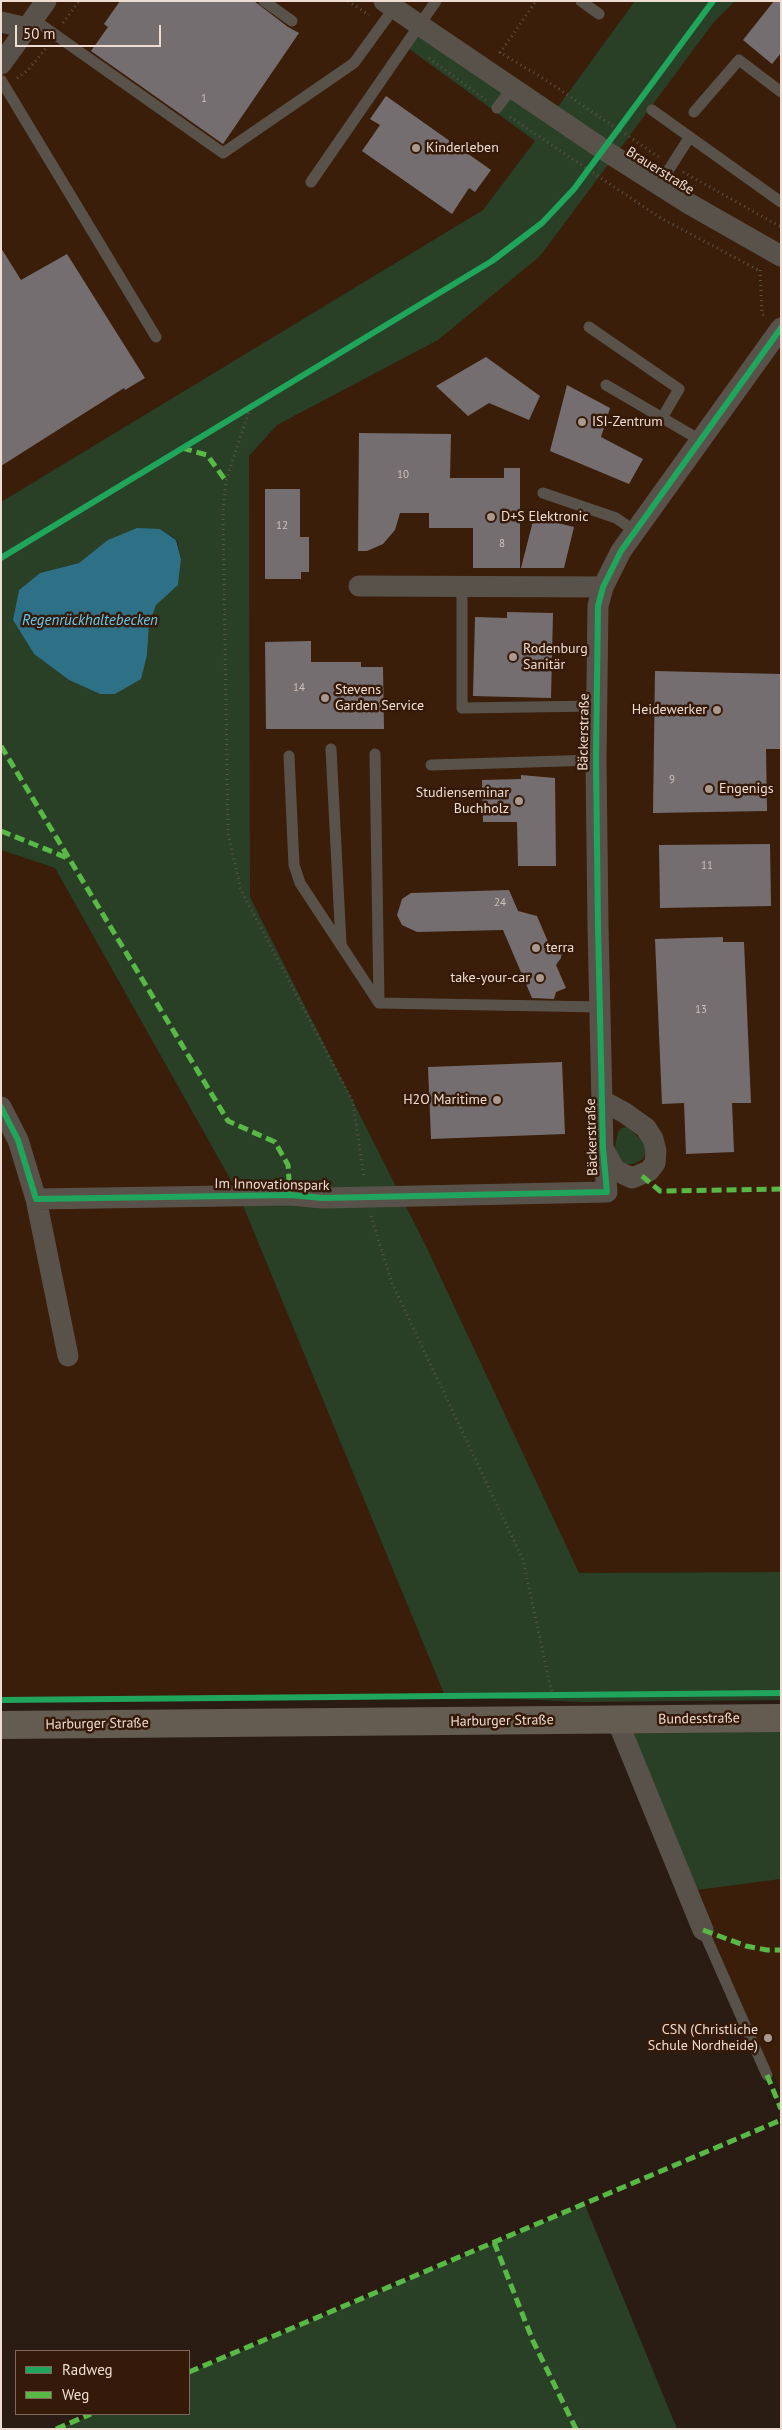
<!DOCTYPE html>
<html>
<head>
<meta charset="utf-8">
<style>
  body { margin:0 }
  #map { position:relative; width:782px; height:2430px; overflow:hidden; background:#2b1c13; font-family:"PT Sans",sans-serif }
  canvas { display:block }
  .frame { position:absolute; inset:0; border:2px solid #efdcd2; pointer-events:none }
  .legend { position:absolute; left:15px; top:2350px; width:175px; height:65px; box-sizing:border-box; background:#351a09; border:1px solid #7f6859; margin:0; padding:6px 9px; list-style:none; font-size:15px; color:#efdcd2 }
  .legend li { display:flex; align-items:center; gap:10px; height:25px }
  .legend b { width:25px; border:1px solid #7f6859 }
  .scale { position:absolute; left:15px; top:25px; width:146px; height:22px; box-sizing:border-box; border:2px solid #efdcd2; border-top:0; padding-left:6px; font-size:15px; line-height:18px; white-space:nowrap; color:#efdcd2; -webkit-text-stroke:4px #351a09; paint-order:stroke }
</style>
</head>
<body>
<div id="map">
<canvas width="782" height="2430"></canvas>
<div class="frame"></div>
<ul class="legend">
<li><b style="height:6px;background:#20a55d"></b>Radweg</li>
<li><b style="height:6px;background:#58b947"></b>Weg</li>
</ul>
<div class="scale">50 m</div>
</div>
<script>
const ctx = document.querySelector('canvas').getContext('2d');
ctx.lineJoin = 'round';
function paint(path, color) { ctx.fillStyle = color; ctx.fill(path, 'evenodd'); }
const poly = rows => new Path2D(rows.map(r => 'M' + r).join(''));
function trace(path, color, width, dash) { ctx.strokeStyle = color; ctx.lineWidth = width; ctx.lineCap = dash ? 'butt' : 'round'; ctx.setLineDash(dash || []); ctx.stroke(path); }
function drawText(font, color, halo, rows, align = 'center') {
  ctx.font = font + ' "PT Sans",sans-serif'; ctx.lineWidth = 5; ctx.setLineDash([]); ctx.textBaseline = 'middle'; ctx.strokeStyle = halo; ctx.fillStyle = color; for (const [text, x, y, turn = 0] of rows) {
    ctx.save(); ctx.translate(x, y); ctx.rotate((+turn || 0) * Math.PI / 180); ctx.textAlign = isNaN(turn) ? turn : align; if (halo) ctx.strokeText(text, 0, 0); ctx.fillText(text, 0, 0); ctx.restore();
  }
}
paint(poly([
  [1,1,635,1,552,115,405,45,535,141,483,210,1,502],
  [735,1,781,1,781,1572,579,1573,426,1246,250,897,249,456,277,425,438,340,637,124,714,22],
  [1,850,55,868,237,1191,445,1696,1,1700],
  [781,1879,781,2091,689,1891]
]), '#3b1e09');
paint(poly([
  [635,1,735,1,714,22,540,256,438,340,277,425,249,456,250,897,426,1246,579,1573,781,1572,781,1700,585,1702,445,1696,237,1191,55,868,1,850,1,502,483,210,535,141,404,45,419,25,552,115],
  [160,529,177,540,181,559,178,585,156,604,149,625,147,655,100,694,69,680,34,654,13,620,19,590,40,573,79,563],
  [627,1127,643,1141,647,1150,643,1159,634,1164,625,1164,618,1157,615,1147,618,1132,621,1128],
  [781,1718,781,1879,689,1891,617,1720],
  [585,2205,677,2429,58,2429,94,2414,189,2414,189,2373]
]), '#294026');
paint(poly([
  [137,528,160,529,176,540,181,559,178,585,156,605,149,625,147,655,141,679,115,694,100,694,69,680,34,654,13,620,19,590,40,573,79,563,108,540]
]), '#2e7187');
paint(poly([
  [120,1,254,1,288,27,299,33,223,144,91,51,108,27,104,24],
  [774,1,781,1,781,53,772,64,743,40],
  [386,96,491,170,475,192,469,188,452,214,362,151,380,125,370,119],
  [1,248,21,280,67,254,145,378,125,390,124,388,1,466],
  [486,357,540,396,529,420,489,403,468,416,436,386],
  [567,385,610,408,601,437,643,459,629,484,550,451],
  [359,433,451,434,450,478,504,478,504,468,520,468,520,568,473,568,473,528,429,528,429,513,400,513,395,530,383,544,367,551,358,551],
  [265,489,300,489,300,537,309,537,309,572,301,572,301,579,265,579],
  [534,517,574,527,564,568,521,568],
  [507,612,553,613,551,698,473,696,475,617,507,618],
  [311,641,311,662,361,662,361,667,383,667,384,729,266,729,265,642],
  [655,671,781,674,781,749,766,749,767,811,653,813],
  [521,775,555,778,556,866,518,866,517,822,483,822,482,780,521,779],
  [770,844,771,906,660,908,659,845],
  [509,890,518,911,537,916,548,942,556,944,562,950,561,958,556,965,566,988,556,992,554,999,532,998,503,930,417,932,402,925,397,915,402,899,411,893],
  [723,937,723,942,744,942,751,1103,732,1103,734,1152,686,1154,684,1103,662,1104,655,939],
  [562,1062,565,1134,431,1139,428,1067]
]), '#756e70');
trace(poly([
  [348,1,369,15],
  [63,23,79,1],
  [499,52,541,77,659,157],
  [500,53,536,1],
  [429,58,486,100],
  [17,78,28,70,47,47],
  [510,117,659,217,760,271],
  [683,172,781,227],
  [760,270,762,314,766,317],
  [250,408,226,481,223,513,228,834,241,890,353,1102,364,1178],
  [371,1216,392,1283,523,1560,552,1694]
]), '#5b534c', 3, [1, 4]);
trace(poly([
  [264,1,292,21],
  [581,1,599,14],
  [33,19,223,153,354,63,394,8],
  [1,80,156,337],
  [497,108,512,88],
  [652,110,781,202],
  [694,112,739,60,781,92],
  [311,182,436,1],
  [659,185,689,138],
  [589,327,679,389,662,418],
  [606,385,700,440],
  [543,493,616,518,635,531],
  [462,586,462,708,597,706],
  [331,749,341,944],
  [375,754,379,1003],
  [289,756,294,865,300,883,379,1003,601,1007],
  [431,765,596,760],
  [703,1930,767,2075]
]), '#59524b', 11);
trace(poly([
  [384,1,604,150,686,202,781,256],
  [1,22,27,28,1,64],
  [27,28,46,1],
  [359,586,603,587],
  [603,1101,625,1113,646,1128,653,1139,656,1151,655,1163,649,1171,632,1178,615,1170,604,1150],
  [1,1107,18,1140,36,1199,290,1195,323,1198,607,1192,603,1149,598,926,596,760,598,606,603,587,621,551,781,328],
  [36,1199,68,1356],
  [617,1720,703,1930]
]), '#59524b', 21);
trace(poly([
  [1,1725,781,1718]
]), '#645c51', 28);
trace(poly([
  [182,448,207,455,226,481],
  [1,746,228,1121,275,1142,288,1165,290,1195],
  [1,831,70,859],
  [642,1176,660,1191,781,1189],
  [703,1930,746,1946,767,1950,781,1950],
  [767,2075,781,2109],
  [494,2242,533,2341,576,2429],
  [189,2372,781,2120],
  [56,2429,91,2414]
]), '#58b947', 5, [10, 5]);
trace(poly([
  [1,558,492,261,542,223,574,189,713,1],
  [1,1107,18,1140,36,1199,290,1195,323,1198,607,1192,603,1149,598,926,596,760,598,606,603,587,621,551,781,328],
  [1,1700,781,1693]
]), '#20a55d', 6);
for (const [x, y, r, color] of [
  [416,148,5,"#aa998f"],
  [582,422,5,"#aa998f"],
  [491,517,5,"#aa998f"],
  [513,657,5,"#aa998f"],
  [325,698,5,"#aa998f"],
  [717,710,5,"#aa998f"],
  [709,789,5,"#aa998f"],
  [519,801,5,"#aa998f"],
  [536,948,5,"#aa998f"],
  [540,978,5,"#aa998f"],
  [497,1100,5,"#aa998f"],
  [768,2038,5,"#aa998f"]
]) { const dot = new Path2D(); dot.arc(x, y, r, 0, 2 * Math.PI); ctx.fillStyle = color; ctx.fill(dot); trace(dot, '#351a09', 2); }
drawText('11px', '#d0c0ba', null, [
  ["1",204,99],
  ["10",403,475],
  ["12",282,526],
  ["8",502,544],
  ["14",299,688],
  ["9",672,780],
  ["11",707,866],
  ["24",500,903],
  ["13",701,1010]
]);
drawText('14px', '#efdcd2', '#351a09', [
  ["Kinderleben",426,148],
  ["ISI-Zentrum",592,422],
  ["D+S Elektronic",501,517],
  ["Rodenburg",523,649],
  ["Sanitär",523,665],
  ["Stevens",335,690],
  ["Garden Service",335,706],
  ["Heidewerker",707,710,"right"],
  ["Engenigs",719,789],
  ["Studienseminar",509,793,"right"],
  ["Buchholz",509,809,"right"],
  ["terra",546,948],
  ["take-your-car",530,978,"right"],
  ["H2O Maritime",487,1100,"right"],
  ["CSN (Christliche",758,2030,"right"],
  ["Schule Nordheide)",758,2046,"right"]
], 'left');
drawText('14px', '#efdcd2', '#351a09', [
  ["Brauerstraße",660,171,32],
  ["Bäckerstraße",584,732,-89],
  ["Bäckerstraße",592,1137,-92],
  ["Im Innovationspark",272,1185,1],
  ["Bundesstraße",699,1719,-1],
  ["Harburger Straße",502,1721,-1],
  ["Harburger Straße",97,1724,-1]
]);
drawText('italic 15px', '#62cef6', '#351a09', [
  ["Regenrückhaltebecken",90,621]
]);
</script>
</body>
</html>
